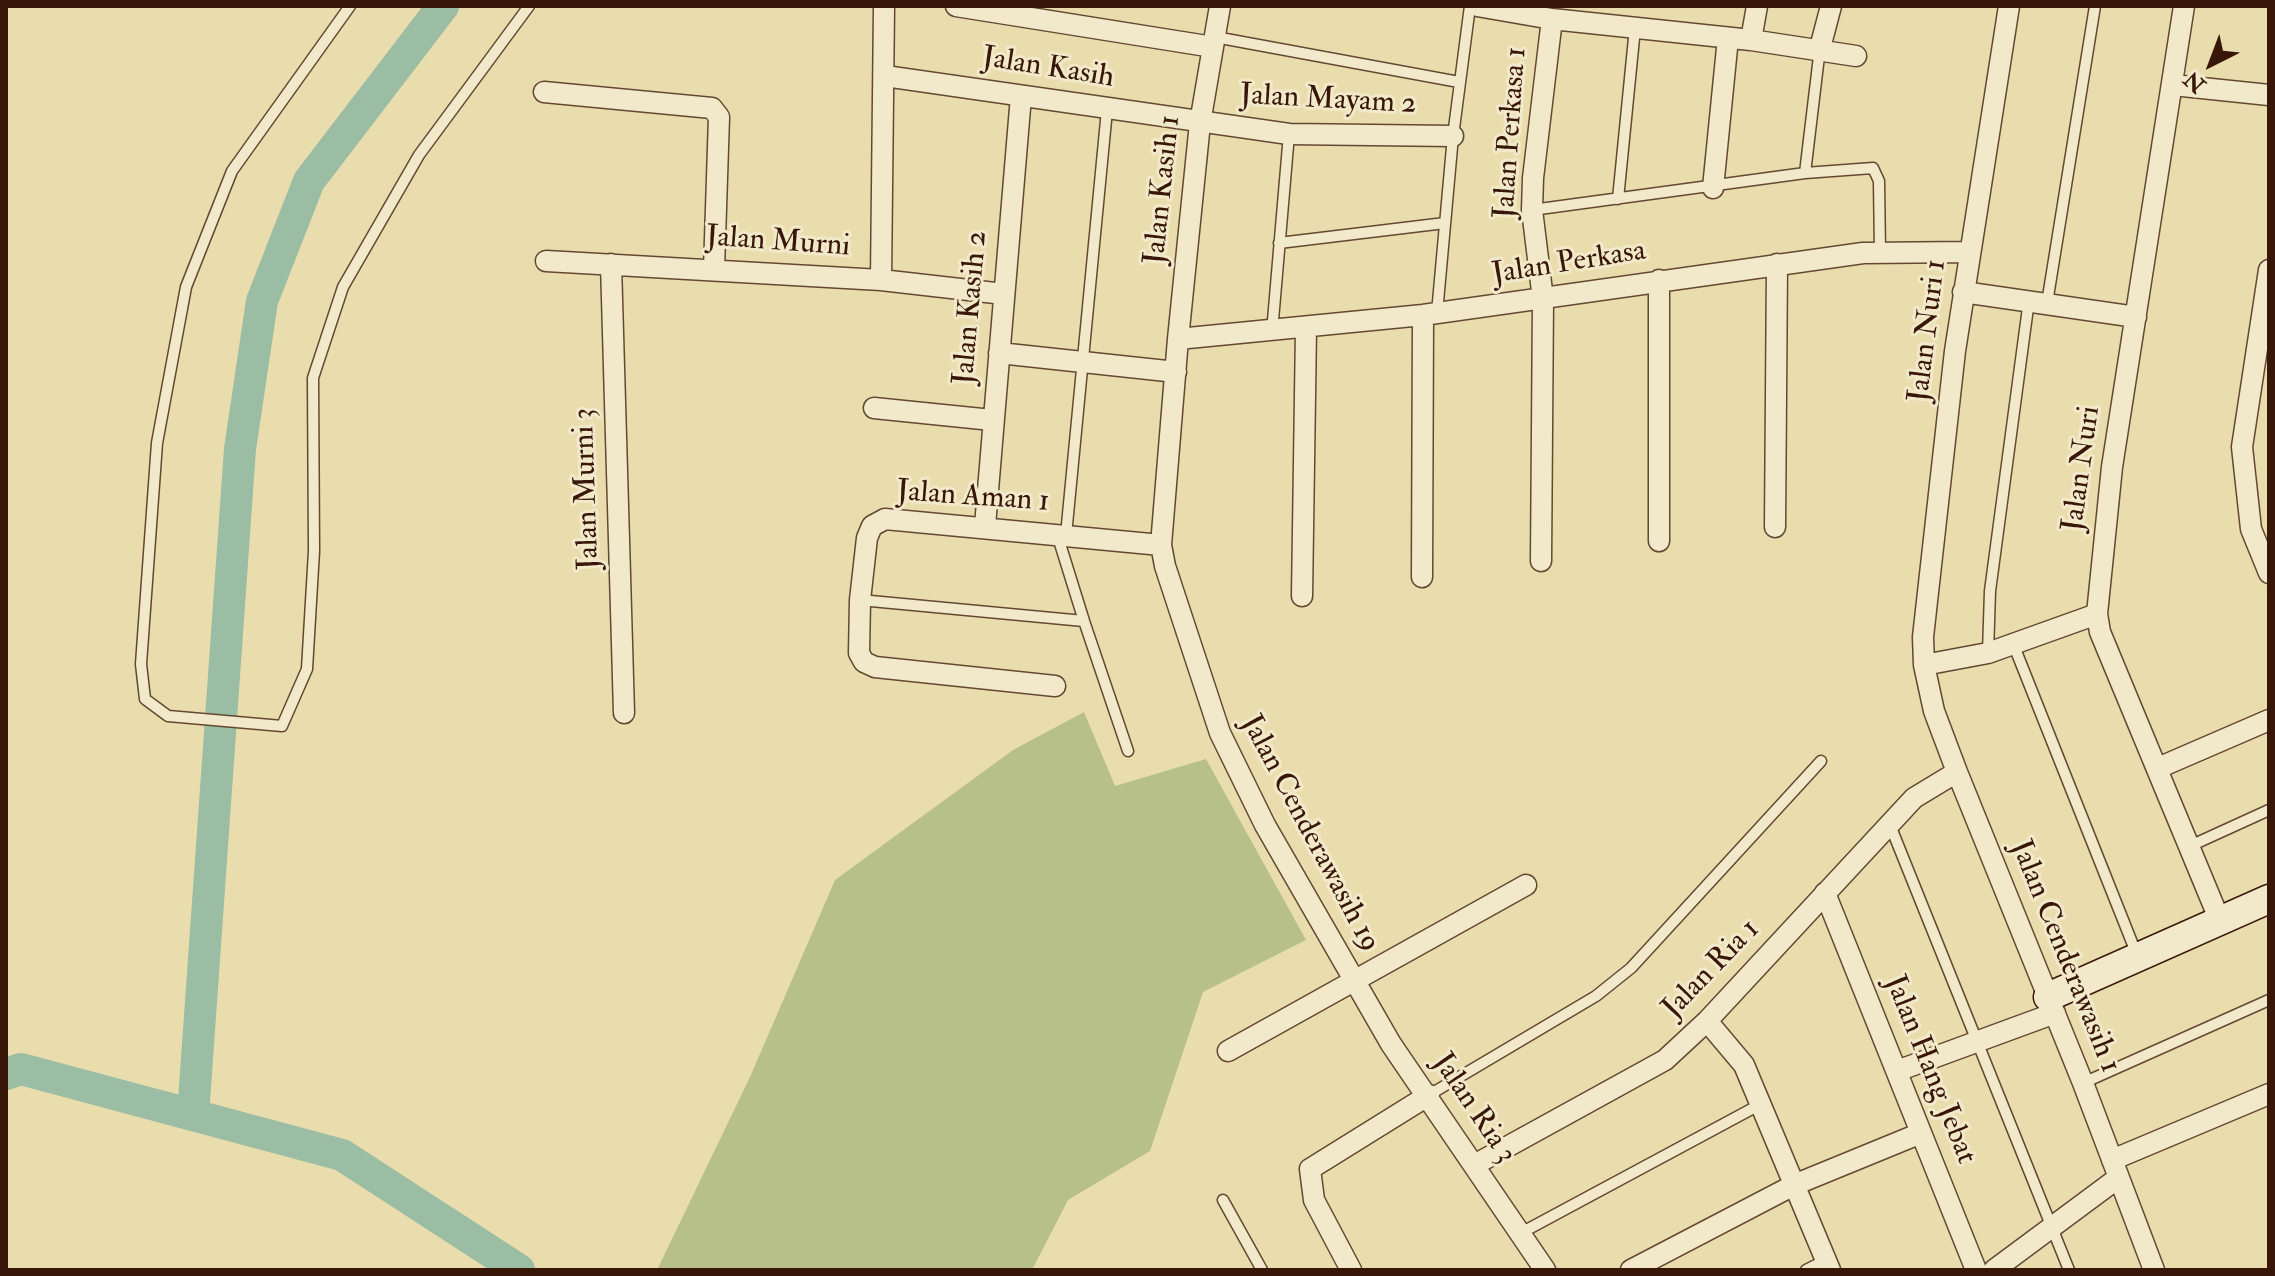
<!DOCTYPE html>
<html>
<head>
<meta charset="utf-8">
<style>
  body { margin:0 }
  #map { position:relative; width:2275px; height:1276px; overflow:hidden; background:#eaddad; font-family:"IM FELL Double Pica",serif }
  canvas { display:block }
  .frame { position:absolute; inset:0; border:8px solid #381709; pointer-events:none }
  .north { position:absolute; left:2171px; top:24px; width:80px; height:80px; -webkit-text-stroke:6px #f1e9ca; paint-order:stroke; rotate:222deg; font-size:22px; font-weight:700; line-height:32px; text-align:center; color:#381709 }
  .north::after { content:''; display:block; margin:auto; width:28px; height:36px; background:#381709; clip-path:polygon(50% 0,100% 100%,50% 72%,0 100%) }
</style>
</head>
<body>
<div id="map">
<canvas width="2275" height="1276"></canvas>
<div class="frame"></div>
<div class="north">N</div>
</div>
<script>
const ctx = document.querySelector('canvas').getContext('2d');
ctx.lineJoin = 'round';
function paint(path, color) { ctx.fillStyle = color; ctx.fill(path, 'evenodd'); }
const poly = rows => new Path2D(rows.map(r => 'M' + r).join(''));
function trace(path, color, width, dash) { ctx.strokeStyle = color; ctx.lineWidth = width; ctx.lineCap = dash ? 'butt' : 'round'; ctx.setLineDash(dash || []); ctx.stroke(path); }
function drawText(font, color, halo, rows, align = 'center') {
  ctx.font = font + ' "IM FELL Double Pica",serif'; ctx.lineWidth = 6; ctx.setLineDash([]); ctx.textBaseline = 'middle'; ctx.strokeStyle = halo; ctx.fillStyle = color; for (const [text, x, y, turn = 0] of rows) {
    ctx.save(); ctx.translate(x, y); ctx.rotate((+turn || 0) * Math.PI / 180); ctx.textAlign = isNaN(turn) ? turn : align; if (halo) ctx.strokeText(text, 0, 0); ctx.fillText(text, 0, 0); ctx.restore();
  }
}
paint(poly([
  [1084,712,1115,786,1206,759,1306,940,1203,992,1150,1151,1068,1200,1032,1270,657,1270,750,1077,835,880,1013,750]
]), '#b8c089');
trace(poly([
  [6,1074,21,1069,342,1155,519,1270],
  [193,1115,240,449,262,301,309,181,443,6]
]), '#9abda4', 32);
const lane = poly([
  [350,6,232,171,186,287,157,443,141,664,145,699,168,716,282,726,307,669,314,551,313,378,343,287,419,155,529,6],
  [1215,37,1459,82],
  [1805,173,1820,48],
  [1618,199,1635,28],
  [1532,210,1805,173,1873,168,1879,181,1880,253],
  [1279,243,1445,223],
  [2047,303,2095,6],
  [1437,313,1453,136,1470,6],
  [1272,332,1289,134],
  [1066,535,1107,110],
  [860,600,1084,621,1057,534],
  [1084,621,1128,751],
  [2014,646,2137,955],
  [1988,653,1990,591,2029,300],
  [1890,825,2069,1270],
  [2190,846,2269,810],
  [2083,1083,2269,1000],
  [1429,1095,1596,996,1631,968,1821,761],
  [1223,1200,1262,1270],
  [1519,1234,1761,1104],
  [1806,1270,1826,1260]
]);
const street = poly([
  [956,6,1213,47],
  [1220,6,1200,123,1178,339,1161,545,1165,566,1220,733,1265,825,1391,1044,1545,1270],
  [1477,6,1552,19,1751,40,1856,56],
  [2009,6,1955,351,1923,637,1924,665,1934,711,1957,772,2083,1083,2154,1270],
  [2184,6,2112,467,2097,614,2100,632,2220,921],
  [1751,40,1757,6],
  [1820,48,1831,6],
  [885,76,1289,134,1453,136],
  [2173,85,2269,95],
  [544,92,712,108,719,117,714,269],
  [1713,188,1728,38],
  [546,261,881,280,1004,294],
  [611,264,624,713],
  [2269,270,2242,447,2251,529,2269,573],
  [881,280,884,6],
  [1659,280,1659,541],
  [1963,292,2136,317],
  [1178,339,1423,315,1863,253,1969,252],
  [999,353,1176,372],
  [874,408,992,420],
  [985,526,1021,96],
  [1775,527,1777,264],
  [1541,561,1543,299,1532,210,1533,178,1552,19],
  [1422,577,1423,315],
  [1302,596,1306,329],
  [1924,665,1988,653,2097,614],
  [1055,686,875,667,864,662,859,653,860,600,867,538,872,526,885,519,1161,545],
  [2158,768,2269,720],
  [1825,893,1976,1270],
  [1707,1021,1744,1065,1830,1270],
  [1228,1051,1526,885],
  [1897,1071,2055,1013],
  [2112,1160,2269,1094],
  [1476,1164,1665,1060,1707,1021,1914,798,1957,772],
  [1351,1270,1314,1200,1310,1169,1429,1095],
  [1631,1270,1794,1185,1921,1133],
  [1994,1270,2118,1178]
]);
const secondary = poly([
  [2048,997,2269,899]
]);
trace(lane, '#644832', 13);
trace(street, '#644832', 23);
trace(secondary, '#381709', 31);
trace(lane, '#f1e9ca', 10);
trace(street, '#f1e9ca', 20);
trace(secondary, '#f1e9ca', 28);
drawText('30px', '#381709', '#f1e9ca', [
  ["Jalan Kasih",1048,69,9],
  ["Jalan Mayam 2",1328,101,3],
  ["Jalan Perkasa 1",1512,133,-86],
  ["Jalan Kasih 1",1164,190,-84],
  ["Jalan Murni",778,243,4],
  ["Jalan Perkasa",1569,264,-9],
  ["Jalan Kasih 2",972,308,-85],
  ["Jalan Nuri 1",1929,331,-83],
  ["Jalan Nuri",2083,469,-82],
  ["Jalan Murni 3",588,489,-92],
  ["Jalan Aman 1",973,498,4],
  ["Jalan Cenderawasih 19",1309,834,62],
  ["Jalan Cenderawasih 1",2064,957,68],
  ["Jalan Ria 1",1712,970,-46],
  ["Jalan Hang Jebat",1929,1070,68],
  ["Jalan Ria 3",1473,1109,56]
]);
</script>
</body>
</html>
